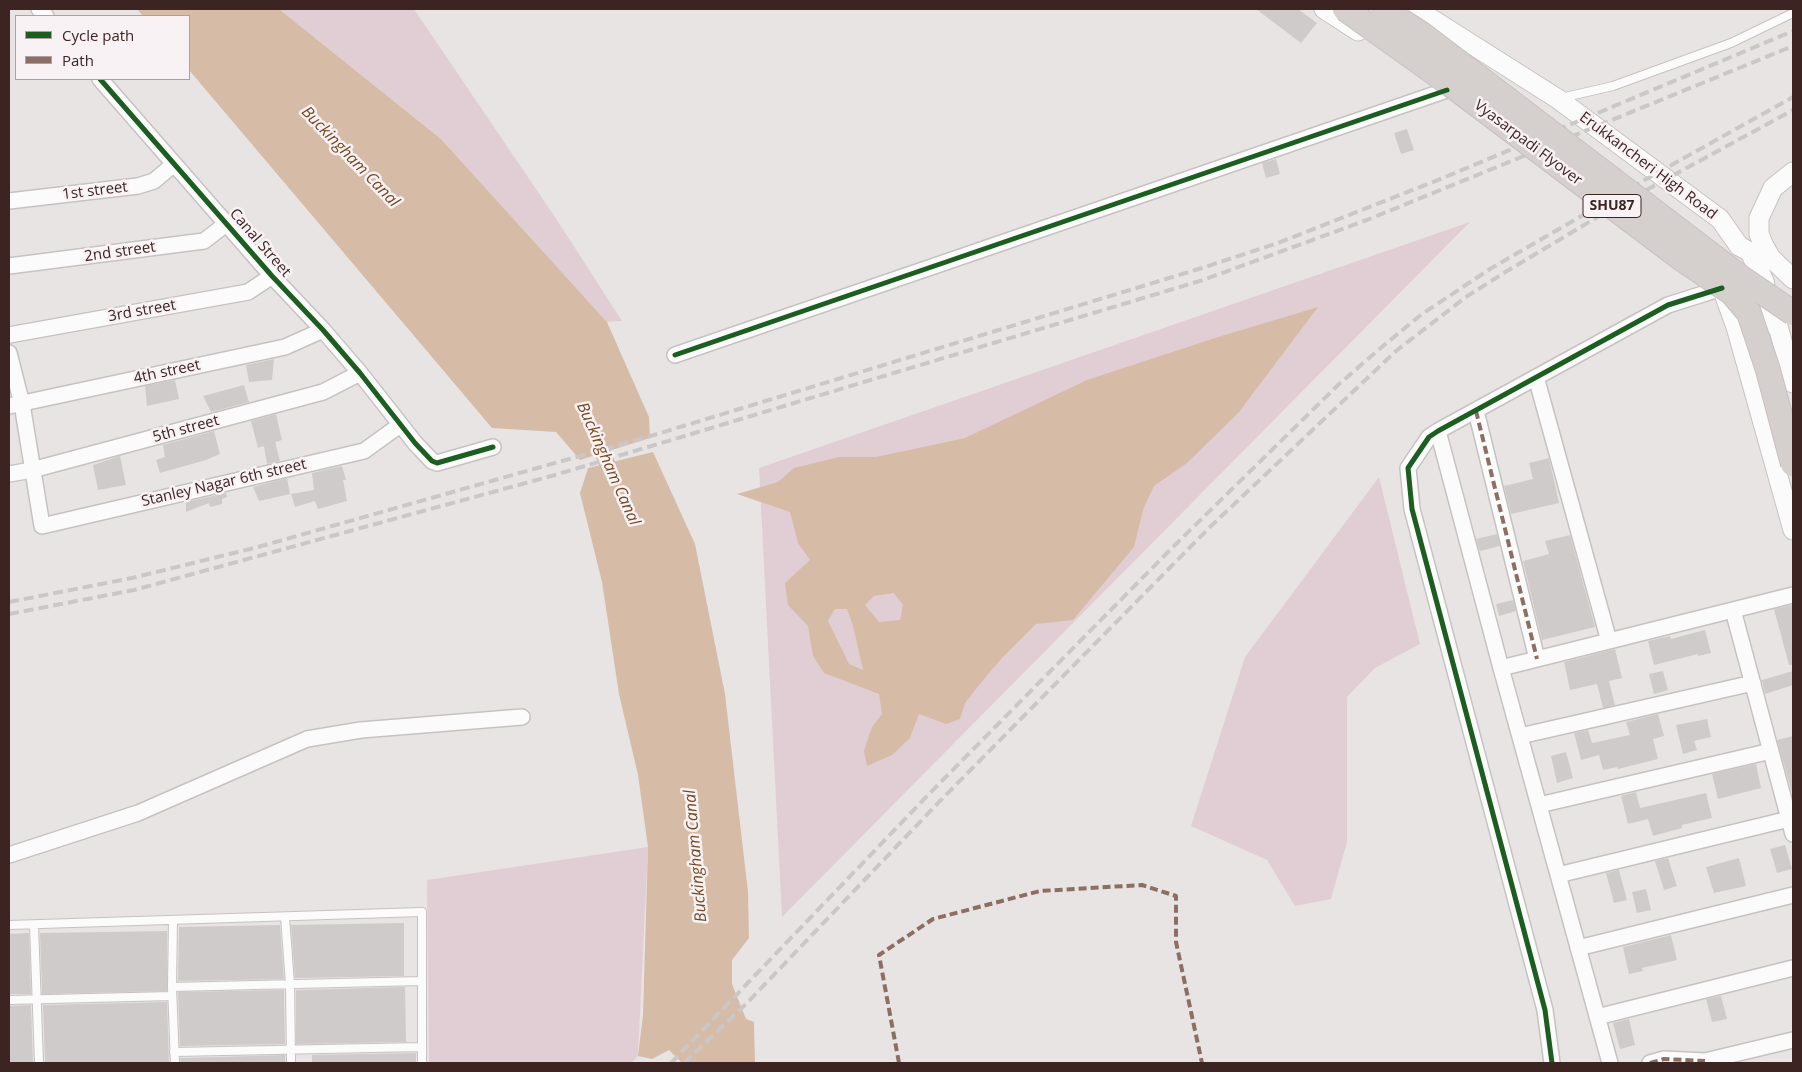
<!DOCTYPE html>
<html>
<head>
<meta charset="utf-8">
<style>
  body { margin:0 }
  #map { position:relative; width:1802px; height:1072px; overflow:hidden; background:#e9e4e4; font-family:"Open Sans",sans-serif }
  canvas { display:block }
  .frame { position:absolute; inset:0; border:10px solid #3c2423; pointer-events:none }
  .legend { position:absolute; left:15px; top:15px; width:175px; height:65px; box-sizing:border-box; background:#f8f2f4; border:1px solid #ada0a0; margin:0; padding:6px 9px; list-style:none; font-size:15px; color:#3c2423 }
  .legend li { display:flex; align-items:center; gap:10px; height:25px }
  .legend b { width:25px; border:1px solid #ada0a0 }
</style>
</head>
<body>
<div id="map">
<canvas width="1802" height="1072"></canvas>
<div class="frame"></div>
<ul class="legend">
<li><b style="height:6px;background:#1b5e20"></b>Cycle path</li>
<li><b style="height:6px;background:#8d6e63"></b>Path</li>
</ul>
</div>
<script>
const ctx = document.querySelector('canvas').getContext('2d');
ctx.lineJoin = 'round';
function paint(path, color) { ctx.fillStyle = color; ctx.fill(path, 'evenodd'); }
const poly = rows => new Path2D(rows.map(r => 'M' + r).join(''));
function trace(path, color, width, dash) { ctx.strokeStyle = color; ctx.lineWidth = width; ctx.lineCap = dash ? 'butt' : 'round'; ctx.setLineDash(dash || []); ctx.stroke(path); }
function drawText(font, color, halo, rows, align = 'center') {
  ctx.font = font + ' "Open Sans",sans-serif'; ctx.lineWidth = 5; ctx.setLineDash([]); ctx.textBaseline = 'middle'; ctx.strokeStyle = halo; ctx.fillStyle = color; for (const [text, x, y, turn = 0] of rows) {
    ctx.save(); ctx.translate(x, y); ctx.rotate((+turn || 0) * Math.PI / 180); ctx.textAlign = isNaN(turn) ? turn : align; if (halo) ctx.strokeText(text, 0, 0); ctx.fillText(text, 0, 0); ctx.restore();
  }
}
paint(poly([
  [279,9,414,9,557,220,622,321,607,322,441,139],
  [1470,222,782,917,759,468],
  [1379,477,1420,644,1375,668,1347,697,1347,842,1331,899,1295,906,1267,860,1191,826,1245,657],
  [648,847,638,1056,631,1063,429,1063,427,880]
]), '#e1ced5');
paint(poly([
  [137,9,279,9,441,139,607,322,649,417,650,438,580,460,556,432,492,428,189,70,189,16,143,16],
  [1318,307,1239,412,1187,463,1154,486,1144,507,1134,547,1073,620,1036,624,1002,658,984,679,965,703,960,719,946,724,919,714,910,738,892,755,867,766,864,751,872,727,882,714,879,694,824,673,813,656,808,626,788,605,785,583,810,560,798,543,790,512,737,494,778,482,794,468,839,457,876,457,965,438,1087,380,1218,337],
  [894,593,903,605,900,620,879,622,865,605,874,596],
  [835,609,847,609,853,626,863,670,849,664,828,621],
  [653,452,695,544,725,694,748,892,749,938,732,960,732,984,746,1019,754,1022,755,1063,682,1063,669,1050,652,1059,638,1056,643,1015,648,847,638,775,619,694,602,582,580,493,588,468]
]), '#d6bca7');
trace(poly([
  [593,432,616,483]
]), '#d6bca7', 16);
paint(poly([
  [1256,9,1298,9,1317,23,1301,43],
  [1407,129,1414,150,1401,154,1394,133],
  [1276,159,1280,174,1266,178,1262,163],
  [274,359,272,380,249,382,246,365],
  [175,380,179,399,147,406,145,386],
  [244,385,249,402,211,412,203,396],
  [276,414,282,440,275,442,280,461,267,464,264,446,258,448,251,421],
  [214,431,220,454,206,460,160,473,156,460,165,457,163,445],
  [120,456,126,485,98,490,93,465],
  [1549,458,1559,503,1511,514,1504,486,1533,479,1529,463],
  [342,466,346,480,343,480,347,501,318,509,315,501,295,507,291,494,314,490,312,473],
  [287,478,290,494,259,501,253,487],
  [226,493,227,497,222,499,222,504,210,507,209,503,186,512,186,502],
  [1497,534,1500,546,1480,551,1476,539],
  [1570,535,1595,627,1542,640,1523,561,1549,554,1545,541],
  [1513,600,1516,611,1499,616,1496,604],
  [1793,605,1793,665,1789,665,1774,609],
  [1705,630,1711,653,1698,656,1698,654,1654,665,1648,641,1670,636,1671,639],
  [1615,649,1622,678,1609,681,1615,705,1603,708,1597,684,1570,690,1564,662],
  [1663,671,1668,690,1654,694,1649,674],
  [1793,671,1793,685,1765,694,1762,680],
  [1658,714,1664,736,1653,739,1658,759,1618,769,1617,767,1603,770,1599,755,1581,760,1574,733,1588,730,1592,743,1630,735,1626,722],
  [1707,719,1711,737,1694,741,1697,750,1683,754,1676,725],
  [1793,736,1793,796,1777,740],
  [1566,752,1573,778,1557,783,1551,756],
  [1756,764,1761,788,1718,799,1712,774],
  [1636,792,1640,808,1706,793,1712,818,1682,825,1682,828,1653,836,1648,819,1628,824,1621,796],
  [1785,845,1792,869,1777,873,1770,849],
  [1668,858,1677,886,1664,890,1655,861],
  [1739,858,1746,886,1714,893,1706,867],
  [1619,870,1627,900,1614,903,1606,873],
  [1646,889,1651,910,1637,913,1632,892],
  [404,923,404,976,295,978,291,925],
  [280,925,284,979,178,981,179,927],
  [167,931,167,991,42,994,40,933],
  [29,933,31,994,9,994,9,934],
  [1671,935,1677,960,1642,968,1643,971,1629,974,1623,947],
  [405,987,406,1042,296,1044,296,990],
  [284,990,285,1044,180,1046,178,992],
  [1721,996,1727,1019,1712,1022,1706,999],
  [167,1002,169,1063,45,1063,43,1005],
  [31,1005,33,1063,9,1063,9,1006],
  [1629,1019,1635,1045,1620,1049,1613,1023],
  [416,1053,416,1063,312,1063,312,1055],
  [285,1055,285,1063,181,1063,180,1058]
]), '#d0cbcb');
const service = poly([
  [1561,98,1613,86,1731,43,1793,13],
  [285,917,290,984,291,1063],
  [173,920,172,987,175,1063],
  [9,925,422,912,422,1063],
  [34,925,39,1063],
  [172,987,422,981],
  [9,1000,172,996],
  [174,1052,422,1047]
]);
const minor = poly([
  [39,9,46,16],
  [100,79,272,276,323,330,360,373,415,443,432,461,437,463,493,447],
  [9,201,138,186,154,181,174,164],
  [9,266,204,241,226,224],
  [9,335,248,292,272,276],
  [9,353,22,404,42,526,364,451,400,425],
  [675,355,1447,90],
  [1536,377,1609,641],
  [9,406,285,347,323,330],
  [1476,411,1537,659],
  [1438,431,1501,668,1610,1063],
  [9,474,32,470,323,392,360,373],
  [1733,610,1793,834],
  [1501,668,1793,595],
  [1520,736,1753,683],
  [1539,805,1771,751],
  [9,855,138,813,307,739,361,730,522,717],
  [1558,875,1789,819],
  [1578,948,1793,895],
  [1597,1017,1793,968],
  [1552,1063,1545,1010,1412,509,1408,468,1429,437,1438,431,1668,305,1722,288],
  [1650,1063,1664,1059,1705,1061,1793,1040]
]);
const tertiary = poly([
  [1324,9,1358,31],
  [1416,9,1558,99,1720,219,1739,246,1750,252,1764,281,1773,324],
  [1793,172,1773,188,1759,218,1759,234,1764,246,1771,258,1793,279],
  [1723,285,1722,288,1736,327,1793,530],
  [1773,324,1778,326,1793,383]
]);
trace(service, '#c7c2c2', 10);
trace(minor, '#c7c2c2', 18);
trace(tertiary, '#c7c2c2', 21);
trace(service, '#fcfbfb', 8);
trace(minor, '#fcfbfb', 15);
trace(tertiary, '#fcfbfb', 19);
trace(poly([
  [9,602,132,578,258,547,654,435,1202,268,1278,243,1443,178,1793,31],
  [9,614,134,590,555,475,1203,280,1367,220,1793,46],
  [671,1063,928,795,1173,547,1338,385,1383,346,1422,314,1490,269,1609,200,1793,97],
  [684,1063,747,1003,938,803,1210,527,1396,351,1466,297,1507,271,1606,212,1793,110]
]), '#cac7c7', 4, [10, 5]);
const primaryBridge = poly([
  [1345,9,1450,84,1682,259,1732,293,1749,313,1768,370,1793,464],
  [1383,9,1423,35,1743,279,1793,313]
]);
trace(primaryBridge, '#c9c1c1', 26, []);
trace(primaryBridge, '#d5cfce', 24);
trace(poly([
  [1476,411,1537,659],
  [899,1063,879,955,933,919,1040,891,1142,885,1176,896,1176,942,1202,1063],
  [1650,1063,1664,1059,1705,1061]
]), '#8d6e63', 4, [8, 4]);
trace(poly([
  [100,79,272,276,323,330,360,373,415,443,432,461,437,463,493,447],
  [675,355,1447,90],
  [1552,1063,1545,1010,1412,509,1408,468,1429,437,1438,431,1668,305,1722,288]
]), '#1b5e20', 5);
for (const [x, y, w] of [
  [1612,206,58]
]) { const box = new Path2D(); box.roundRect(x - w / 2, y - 11.5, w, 23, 4); ctx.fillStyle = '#f8f2f4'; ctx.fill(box); trace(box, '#3c2423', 1); }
drawText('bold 14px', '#3c2423', null, [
  ["SHU87",1612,206]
]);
drawText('15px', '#3c2423', '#f8f2f4', [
  ["Vyasarpadi Flyover",1528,143,37],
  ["Erukkancheri High Road",1648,166,37],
  ["1st street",95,191,-7],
  ["Canal Street",260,243,49],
  ["2nd street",120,252,-8],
  ["3rd street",142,311,-10],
  ["4th street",167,372,-12],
  ["5th street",186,429,-15],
  ["Stanley Nagar 6th street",224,483,-13]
]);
drawText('italic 16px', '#744820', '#f8f2f4', [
  ["Buckingham Canal",350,157,46],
  ["Buckingham Canal",608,464,66],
  ["Buckingham Canal",696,856,-95]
]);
</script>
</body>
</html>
